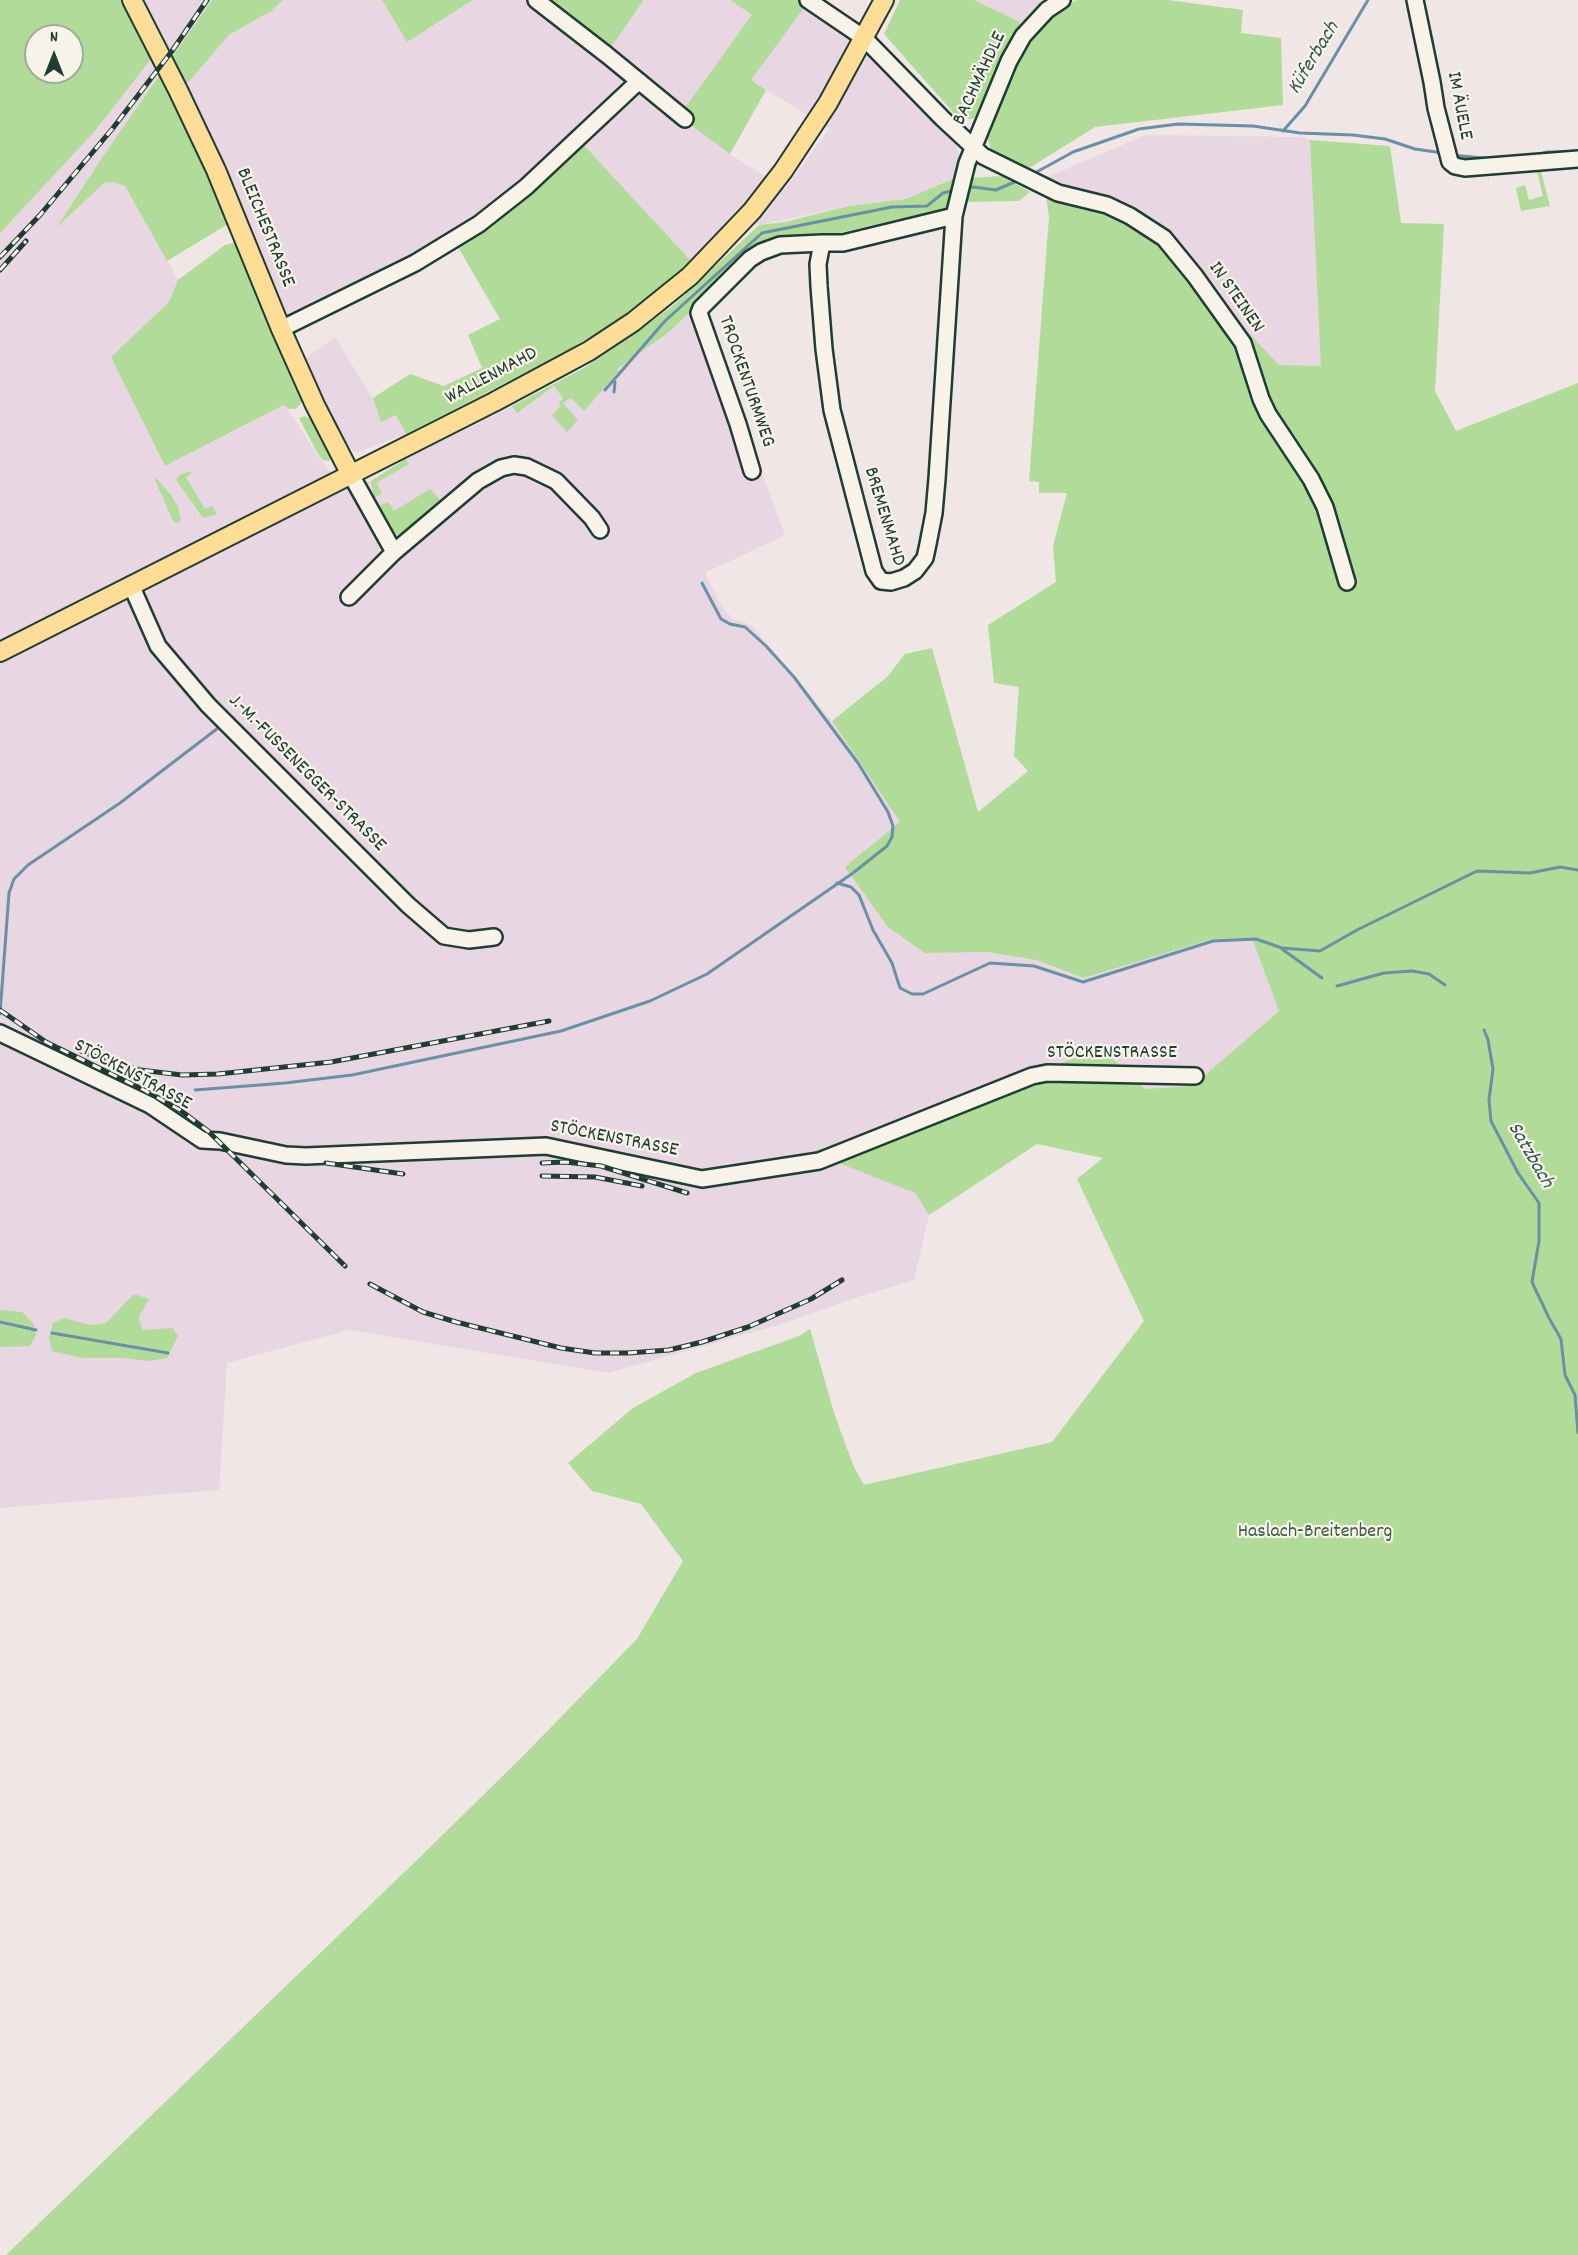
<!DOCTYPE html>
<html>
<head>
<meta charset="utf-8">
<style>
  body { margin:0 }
  #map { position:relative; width:1578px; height:2255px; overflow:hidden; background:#f0e6e5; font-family:Dekko,sans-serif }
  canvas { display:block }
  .north { position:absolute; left:24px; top:24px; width:60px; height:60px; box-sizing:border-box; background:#f7f3e8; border:2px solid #a1aaa0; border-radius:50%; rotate:0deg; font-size:16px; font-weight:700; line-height:24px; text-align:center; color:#1f3d34 }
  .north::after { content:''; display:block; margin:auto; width:21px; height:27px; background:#1f3d34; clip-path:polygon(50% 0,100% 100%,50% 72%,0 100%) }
</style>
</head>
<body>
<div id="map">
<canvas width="1578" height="2255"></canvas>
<div class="north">N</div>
</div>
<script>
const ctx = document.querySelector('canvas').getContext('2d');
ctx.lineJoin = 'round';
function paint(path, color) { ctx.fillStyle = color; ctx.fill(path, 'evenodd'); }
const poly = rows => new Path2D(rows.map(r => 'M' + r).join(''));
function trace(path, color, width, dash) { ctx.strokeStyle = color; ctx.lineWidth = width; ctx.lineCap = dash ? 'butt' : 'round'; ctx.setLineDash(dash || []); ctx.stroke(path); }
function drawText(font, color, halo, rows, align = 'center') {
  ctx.font = font + ' Dekko,sans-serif'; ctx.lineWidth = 4.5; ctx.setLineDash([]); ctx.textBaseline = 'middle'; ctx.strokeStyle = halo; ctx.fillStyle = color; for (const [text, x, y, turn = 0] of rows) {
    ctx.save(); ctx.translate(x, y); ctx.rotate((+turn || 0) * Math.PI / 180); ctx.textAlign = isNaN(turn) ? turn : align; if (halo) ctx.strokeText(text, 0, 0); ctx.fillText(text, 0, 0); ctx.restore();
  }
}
paint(poly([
  [128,0,212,0,103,156,59,224,104,183,113,182,125,186,178,280,169,302,111,358,172,463,285,405,326,468,350,486,370,481,406,459,561,382,603,356,669,332,699,304,785,535,705,573,720,604,732,618,746,623,753,627,832,721,900,822,925,953,987,952,1036,960,1084,978,1212,939,1252,937,1279,1011,1193,1085,1145,1089,1101,1048,905,1123,812,1152,916,1193,929,1215,914,1280,855,1298,782,1324,608,1373,349,1330,227,1363,219,1490,0,1508,0,233,95,131,155,54],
  [283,0,382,0,407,42,473,0,549,0,610,47,645,0,730,0,752,15,725,151,785,189,829,129,751,80,807,4,869,50,957,146,960,159,955,178,906,199,849,206,759,225,733,217,692,262,580,141,503,215,458,247,289,330,179,93,229,35,271,11],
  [974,0,1077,0,1062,7,1033,34,1022,29,1018,21],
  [1146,135,1300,137,1310,140,1322,366,1279,365,1155,234,1046,194,1047,177],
  [335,337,373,399,381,421,396,415,406,434,355,453,348,445,304,360]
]), '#e8d6e2');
paint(poly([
  [0,0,128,0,155,54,95,131,0,233],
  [36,36,72,36,72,72,36,72],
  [212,0,283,0,271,11,229,35,179,93,233,221,167,261,125,186,113,182,104,183,57,227,103,156],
  [382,0,473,0,407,42],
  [549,0,644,0,611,47],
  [730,0,801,0,807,4,751,80,766,90,730,154,679,116,752,15],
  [900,0,974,0,1018,21,1022,29,985,104,977,116,972,119,959,119,884,34],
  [1077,0,1168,0,1243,10,1241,33,1281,38,1283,105,1095,127,1026,170,991,149,987,136,1023,49,1033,34,1050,18,1063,7],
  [1310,140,1390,146,1401,223,1444,224,1435,391,1456,431,1578,383,1578,2255,6,2255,415,1862,521,1758,637,1639,683,1561,641,1504,592,1491,568,1463,633,1408,696,1373,799,1336,810,1329,835,1416,854,1467,864,1485,1052,1442,1144,1321,1077,1179,1103,1158,1037,1144,929,1215,915,1193,811,1152,905,1123,1101,1048,1145,1089,1187,1086,1205,1075,1279,1011,1252,938,1212,939,1084,978,1036,960,987,952,925,953,888,927,845,867,900,822,832,721,887,677,905,654,932,648,978,812,1028,771,1014,756,1019,687,994,683,988,625,1056,582,1053,546,1067,493,1039,493,1039,482,1029,481,1049,217,1046,194,1109,209,1155,234,1279,365,1321,366],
  [580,141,692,262,622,317,567,351,406,434,396,415,381,422,373,398,410,374,444,386,482,368,468,335,500,319,458,247,503,215],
  [1540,167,1550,206,1521,211,1516,188,1525,185,1529,200,1543,196,1536,168],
  [1001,176,1030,192,1019,201,966,202,972,178],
  [955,178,945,211,916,215,753,253,669,332,617,369,619,371,584,411,571,398,563,403,578,420,567,432,552,415,561,406,559,403,563,398,554,386,517,413,512,406,584,368,636,333,675,304,759,225,785,222,849,206,906,199],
  [234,243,240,247,300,392,302,402,296,409,289,409,284,405,165,466,111,357,169,302,178,280,225,245],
  [305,416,313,421,331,457,329,461,323,460,318,454,299,418],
  [406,459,409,464,376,483,382,493,374,498,371,481],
  [190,471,192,473,186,477,205,509,212,506,217,514,203,518,176,480,178,476],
  [153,475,171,495,178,507,181,521,176,523,173,521],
  [430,489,442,502,405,533,396,534,392,530,379,506,388,502,394,511],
  [134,1294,149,1299,138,1318,143,1330,172,1328,178,1336,167,1358,149,1361,122,1358,82,1358,52,1351,49,1338,53,1323,64,1318,90,1325,106,1323],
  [0,1310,22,1312,33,1323,36,1335,30,1346,0,1347]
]), '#b0db98');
trace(poly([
  [1283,131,1305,106,1368,0],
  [1452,155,1493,159],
  [1535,156,1547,152,1573,152],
  [1033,174,1073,152,1139,129,1178,124,1253,126,1300,133,1353,135,1385,139,1415,149,1443,153],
  [965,188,973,187,996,190,1019,180],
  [605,390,665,321,762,233,892,207,927,206,943,193,955,190],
  [614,392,615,382],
  [837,883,851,887,859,895,873,930,892,963,900,988,912,994,923,994,990,963,1034,966,1083,982,1213,941,1256,939,1282,948,1320,951,1357,930,1477,871,1530,873,1560,867,1578,870],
  [1282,949,1322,978],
  [1337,986,1384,973,1412,971,1429,974,1445,985],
  [0,1014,9,893,14,879,28,865,120,803,218,728],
  [1484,1030,1488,1040,1493,1069,1489,1100,1491,1121,1518,1173,1539,1203,1539,1241,1532,1282,1549,1318,1561,1339,1565,1375,1575,1395,1578,1433],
  [195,1090,285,1083,352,1075,561,1031,650,1001,707,974,853,873,887,846,892,837,893,826,888,812,858,763,794,677,766,646,745,627,730,624,721,619,702,583],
  [0,1322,36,1330],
  [52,1333,168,1353]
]), '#6990a7', 3);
const minor = poly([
  [536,0,607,55,685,119],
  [808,0,864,38,943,119,983,156,1058,193,1107,205,1130,216,1164,238,1195,276,1243,343,1261,399,1268,414,1311,479,1325,507,1347,582],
  [1415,0,1432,82,1436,108,1450,162,1455,166,1465,168,1578,159],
  [954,216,843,243,822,243,818,264,819,286,824,349,832,410,874,571,881,581,891,582,904,578,915,571,925,558,928,544,934,513,937,479,954,216,967,163,1009,61,1023,36,1047,10,1062,0],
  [281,329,415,263,479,224,526,187,639,81],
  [752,471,738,424,699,313,701,308,750,259,761,252,780,245,822,243],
  [351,475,394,552],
  [131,585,158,646,208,705,408,905,444,936,469,940,494,937],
  [349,597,394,552,478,481,501,468,514,465,527,467,556,481,592,518,600,530],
  [0,1033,150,1105,202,1140,220,1141,286,1155,306,1156,546,1146,702,1179,819,1161,1032,1076,1047,1073,1195,1076]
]);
const major = poly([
  [132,0,178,90,216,170,281,329,315,405,351,475],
  [0,652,494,402,589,351,633,322,690,276,752,211,783,171,828,103,884,0]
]);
trace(minor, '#1f3d34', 20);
trace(major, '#1f3d34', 22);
trace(minor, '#f7f3e8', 15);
trace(major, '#fedd96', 18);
const rail = poly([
  [0,257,40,215,113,128,172,51,207,0],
  [0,270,26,241],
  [0,1010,46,1042,144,1090,180,1110,208,1131,345,1266],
  [76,1049,109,1062,140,1070,182,1075,218,1074,331,1062,549,1021],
  [326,1163,403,1174],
  [542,1163,565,1162,601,1166,687,1193],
  [542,1176,595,1177,642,1186],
  [370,1284,423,1312,456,1322,561,1348,595,1353,628,1353,669,1350,702,1342,748,1327,811,1299,842,1280]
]);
trace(rail, '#1f3d34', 5);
trace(rail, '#f7f3e8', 3, [9]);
drawText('20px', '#1f3d34', '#f7f3e8', [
  ["BACHMÄHDLE",981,79,-65],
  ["IM ÄUELE",1458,106,79],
  ["BLEICHESTRASSE",264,228,68],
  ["IN STEINEN",1235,298,55],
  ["WALLENMAHD",492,377,-28],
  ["TROCKENTURMWEG",745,382,71],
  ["BREMENMAHD",883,517,73],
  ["J.-M.-FUSSENEGGER-STRASSE",306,774,45],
  ["STÖCKENSTRASSE",1112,1054],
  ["STÖCKENSTRASSE",132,1076,28],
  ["STÖCKENSTRASSE",614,1140,11]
]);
drawText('20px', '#3c5d48', '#f7f3e8', [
  ["Haslach-Breitenberg",1315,1533]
]);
drawText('italic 21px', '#38595a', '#f7f3e8', [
  ["Küferbach",1315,59,-59],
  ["Satzbach",1529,1156,60]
]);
</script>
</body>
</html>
